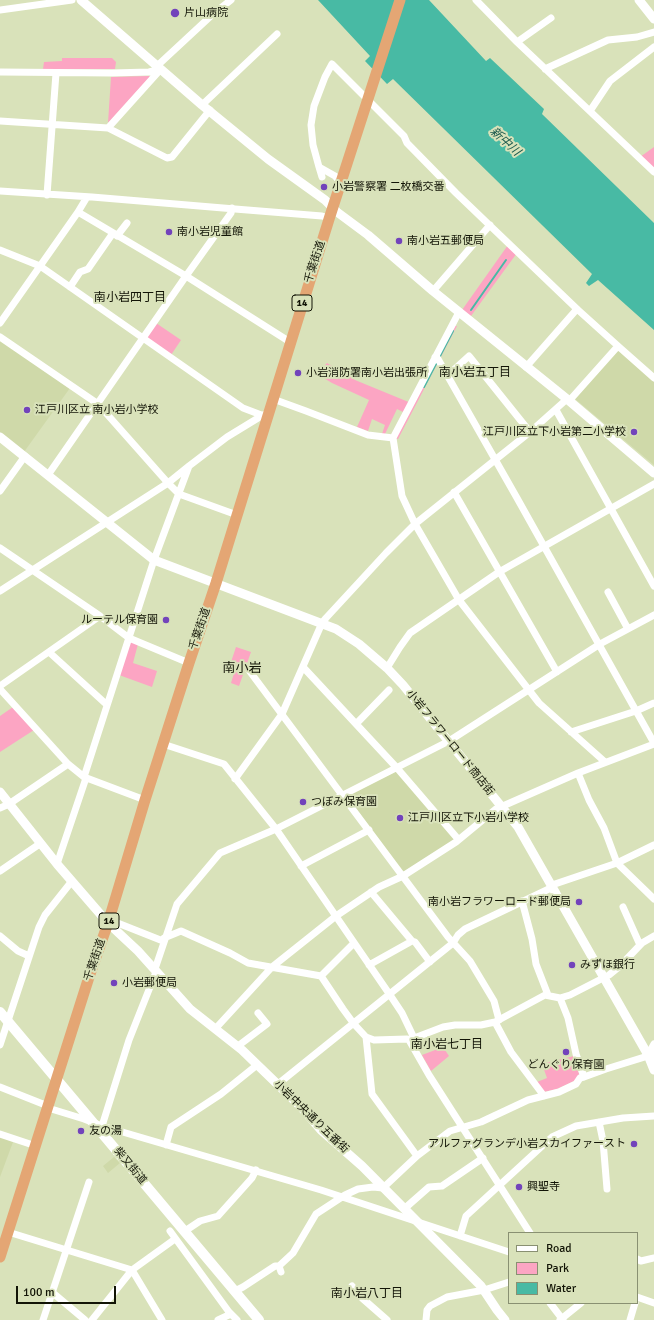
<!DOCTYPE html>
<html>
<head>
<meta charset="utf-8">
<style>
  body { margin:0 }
  #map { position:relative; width:654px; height:1320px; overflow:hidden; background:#d9e2ba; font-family:Signika,sans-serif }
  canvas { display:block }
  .legend { position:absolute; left:508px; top:1232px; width:130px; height:72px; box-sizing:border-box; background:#d9e2ba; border:1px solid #899072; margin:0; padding:5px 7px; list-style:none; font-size:12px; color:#121406 }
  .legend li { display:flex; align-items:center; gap:8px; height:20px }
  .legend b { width:20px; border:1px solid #899072 }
  .scale { position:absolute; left:16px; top:1286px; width:100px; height:18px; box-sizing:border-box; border:2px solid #121406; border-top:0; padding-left:5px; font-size:12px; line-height:14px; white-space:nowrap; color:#121406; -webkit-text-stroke:3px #d9e2ba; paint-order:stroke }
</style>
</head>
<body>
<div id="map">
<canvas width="654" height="1320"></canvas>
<ul class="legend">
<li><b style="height:5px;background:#fff"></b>Road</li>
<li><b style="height:11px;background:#fca5c3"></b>Park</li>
<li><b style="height:11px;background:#48baa4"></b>Water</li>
</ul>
<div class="scale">100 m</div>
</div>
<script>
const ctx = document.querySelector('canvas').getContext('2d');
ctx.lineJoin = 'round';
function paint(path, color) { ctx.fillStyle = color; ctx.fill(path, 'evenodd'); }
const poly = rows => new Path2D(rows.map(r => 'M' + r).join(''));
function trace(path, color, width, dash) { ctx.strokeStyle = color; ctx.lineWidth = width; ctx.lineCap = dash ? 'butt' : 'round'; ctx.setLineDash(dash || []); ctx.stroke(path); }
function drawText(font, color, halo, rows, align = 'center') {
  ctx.font = font + ' Signika,"Noto Sans JP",sans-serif'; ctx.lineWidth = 4; ctx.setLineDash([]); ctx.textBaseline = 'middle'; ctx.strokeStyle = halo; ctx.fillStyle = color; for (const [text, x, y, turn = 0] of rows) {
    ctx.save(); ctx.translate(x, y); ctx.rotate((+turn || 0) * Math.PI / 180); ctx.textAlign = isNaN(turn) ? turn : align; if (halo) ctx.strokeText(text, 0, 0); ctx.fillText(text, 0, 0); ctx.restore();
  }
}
paint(poly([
  [0,340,70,388,24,452,0,432],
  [617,350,654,381,654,465,574,398],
  [397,771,454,840,405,871,403,871,348,798,348,796],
  [0,1137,13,1142,0,1177],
  [114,1157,120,1163,108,1173,103,1166]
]), '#cfd9a9');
paint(poly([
  [62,58,112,58,116,62,115,69,43,69,44,62,62,61],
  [149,76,150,77,108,123,111,77],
  [654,147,654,169,640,157],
  [508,245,517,253,471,316,462,310],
  [156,323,181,340,171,355,146,337],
  [455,326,457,326,398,439,395,438],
  [327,363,355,380,411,403,405,413,397,409,385,434,382,434,385,425,372,419,368,431,357,427,369,400,332,383,317,374],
  [130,641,138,644,133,663,157,671,152,687,119,675],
  [236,647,251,652,239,686,231,683,236,667,230,665],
  [13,707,34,730,0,752,0,716],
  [443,1047,449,1056,431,1071,422,1055],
  [574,1056,579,1074,578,1076,574,1081,557,1089,544,1092,537,1082,547,1078,542,1064]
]), '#fca5c3');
paint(poly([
  [318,0,429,0,486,61,490,58,544,109,542,114,654,223,654,330,598,280,589,286,586,283,592,274,393,79,387,84,365,61,370,56]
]), '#48baa4');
trace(poly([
  [471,310,506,260],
  [439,358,453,331],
  [424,387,437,362]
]), '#48baa4', 2);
trace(poly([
  [476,0,517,42,654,172],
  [0,10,72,0],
  [517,42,551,18],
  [157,66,213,14,231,0],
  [545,69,608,40,637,37,654,32],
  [0,72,112,73,149,72,161,69],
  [202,105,277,34],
  [590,111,610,81,654,47],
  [0,121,108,128,167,158,172,157,210,110],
  [108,128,161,69],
  [319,167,322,177],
  [341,183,335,176,319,167,313,145,311,125,314,106,325,77,332,64,404,136,407,143,456,193,577,309,618,346],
  [0,191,92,197,235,209,322,216,329,218],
  [47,195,56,73],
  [78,212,186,276,290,342],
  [117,236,127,223],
  [0,250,40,266,243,408,264,416],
  [70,287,80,272,88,269,113,233],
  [433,291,490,225],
  [459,312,393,438,402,496,415,524,459,600,539,703,605,762],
  [0,323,78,212,87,197],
  [0,337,98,404,168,483,179,494,237,515],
  [435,357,438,359,517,498,654,743],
  [526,367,577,309],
  [447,376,469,356,530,432],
  [273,399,306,411,368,435,393,438],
  [569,401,618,346,654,378],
  [556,410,654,586],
  [48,475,186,276,231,213,232,208],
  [0,491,25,456],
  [454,492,557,672],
  [0,548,100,616,129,638,189,663],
  [0,591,168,483,189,466],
  [608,592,628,629],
  [49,652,106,704],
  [303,667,397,768,458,839],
  [387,668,400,647,410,633,499,572,654,484],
  [248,669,448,937,470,961,494,1001,499,1020],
  [0,686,100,616],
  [0,689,68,764,84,777,145,800],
  [356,724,389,690],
  [571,732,636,711,654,703],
  [163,744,224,764,276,829,390,995,402,1013,414,1038],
  [578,773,589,800,604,828,617,863,654,899],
  [84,777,154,560,189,466,227,437,263,415],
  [235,779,282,714,322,623,326,618,386,553,415,524,530,432,567,399],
  [0,808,9,804,68,764],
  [57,864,86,778],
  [301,866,369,830],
  [0,871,41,843],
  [552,885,617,863,654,845],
  [371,892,412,941],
  [522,901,532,939,536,964,548,995],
  [623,907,640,945],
  [108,923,115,922,163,941],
  [0,936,18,951,29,956],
  [164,938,181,931,230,953,248,963,321,976,343,1009,354,1024,366,1037,374,1040,407,1039,409,1040,443,1027,455,1025,481,1025,495,1022,545,995,560,998,570,995,609,975,620,966,642,943,654,936],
  [369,965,412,941,415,942,430,962],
  [155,969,177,904,220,853,276,829,449,741,600,644,654,615],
  [321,976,354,943],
  [560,998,568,1018,576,1054,584,1077,606,1069,654,1054],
  [495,1022,511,1052,544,1096],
  [216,1028,272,967,336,916,379,887,403,876,456,842,496,809,578,773,654,744],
  [366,1037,372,1094,417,1156],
  [409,1040,429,1075,530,1233],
  [0,1045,39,927,45,915,72,881],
  [238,1046,267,1024,258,1013],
  [648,1055,654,1044],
  [278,1084,453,943,458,935,465,929,553,887],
  [0,1087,48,1106],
  [48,1108,84,1119,102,1126,321,1190,509,1252],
  [599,1122,603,1141,607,1189],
  [102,1126,129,1040,156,972],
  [0,1134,36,1146],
  [166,1145,171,1127,221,1094,257,1065],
  [404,1209,429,1187,442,1186,483,1158],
  [170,1231,229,1312,237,1320],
  [185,1231,200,1221,218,1216,252,1178,256,1170],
  [8,1232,132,1270,162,1320],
  [460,1236,466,1216,552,1137,576,1126,623,1118,654,1116],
  [637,1259,641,1261,654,1258],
  [281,1272,279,1266,293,1253,316,1214,345,1195,358,1189,373,1187,383,1188,417,1156,450,1131,481,1122,528,1100,559,1092,576,1084,580,1078,584,1077],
  [352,1286,362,1298,387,1320],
  [235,1291,243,1287,275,1266,279,1266],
  [53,1293,85,1320],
  [637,1297,654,1303],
  [550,1303,563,1320],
  [43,1320,89,1182],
  [92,1320,132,1270,175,1239],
  [218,1320,231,1314],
  [426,1320,427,1310,430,1306,447,1297,484,1290,509,1282],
  [560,1320,581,1303],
  [630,1320,635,1303]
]), '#fff', 7);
trace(poly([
  [81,0,202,105,268,159,325,200,337,212,368,235,433,291,567,399,654,473],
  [639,0,654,19],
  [0,437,154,560,336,629,359,644,387,668,403,685,518,827,648,1055,654,1070],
  [0,792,57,864,108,923,138,951,190,1009,242,1050,302,1108,321,1130,362,1166,481,1286,497,1310,505,1320]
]), '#fff', 9);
trace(poly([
  [0,1012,259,1320]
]), '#fff', 10);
trace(poly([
  [0,1257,89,977,108,923,145,800,189,663,216,583,330,216,400,0]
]), '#e4a674', 11);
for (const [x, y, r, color] of [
  [175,13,5,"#7243bb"],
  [324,187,4,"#7243bb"],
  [169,232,4,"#7243bb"],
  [399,241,4,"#7243bb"],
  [298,373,4,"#7243bb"],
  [27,410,4,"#7243bb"],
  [634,432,4,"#7243bb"],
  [166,620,4,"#7243bb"],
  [303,802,4,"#7243bb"],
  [400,818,4,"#7243bb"],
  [579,902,4,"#7243bb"],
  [572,965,4,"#7243bb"],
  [114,983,4,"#7243bb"],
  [566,1052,4,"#7243bb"],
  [81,1131,4,"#7243bb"],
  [634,1144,4,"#7243bb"],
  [519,1187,4,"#7243bb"]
]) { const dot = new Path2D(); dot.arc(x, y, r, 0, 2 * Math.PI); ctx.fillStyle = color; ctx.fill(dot); trace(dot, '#d9e2ba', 1.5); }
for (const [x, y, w] of [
  [302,303,20],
  [109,921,20]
]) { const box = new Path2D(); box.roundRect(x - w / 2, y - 8, w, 16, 3); ctx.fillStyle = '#d9e2ba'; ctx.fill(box); trace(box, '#121406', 1); }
drawText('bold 10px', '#121406', null, [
  ["14",302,303],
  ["14",109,921]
]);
drawText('11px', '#121406', '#d9e2ba', [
  ["片山病院",184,13],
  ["小岩警察署 二枚橋交番",332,187],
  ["南小岩児童館",177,232],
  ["南小岩五郵便局",407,241],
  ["小岩消防署南小岩出張所",306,373],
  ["江戸川区立 南小岩小学校",35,410],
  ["江戸川区立下小岩第二小学校",626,432,"right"],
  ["ルーテル保育園",158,620,"right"],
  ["つぼみ保育園",311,802],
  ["江戸川区立下小岩小学校",408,818],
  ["南小岩フラワーロード郵便局",571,902,"right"],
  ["みずほ銀行",580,965],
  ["小岩郵便局",122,983],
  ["どんぐり保育園",566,1065,"center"],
  ["友の湯",89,1131],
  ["アルファグランデ小岩スカイファースト",626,1144,"right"],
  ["興聖寺",527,1187]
], 'left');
drawText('11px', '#121406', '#d9e2ba', [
  ["千葉街道",315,262,-72],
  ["千葉街道",200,629,-71],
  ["小岩フラワーロード商店街",450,743,51],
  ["千葉街道",95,960,-71],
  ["小岩中央通り五番街",311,1117,44],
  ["柴又街道",130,1166,50]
]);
drawText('italic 12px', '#1b594d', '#d9e2ba', [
  ["新中川",505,142,42]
]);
drawText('12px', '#121406', '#d9e2ba', [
  ["南小岩四丁目",130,298],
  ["南小岩五丁目",475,373],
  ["南小岩七丁目",447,1045],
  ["南小岩八丁目",367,1294]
]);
drawText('13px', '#121406', '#d9e2ba', [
  ["南小岩",242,669]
]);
</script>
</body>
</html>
